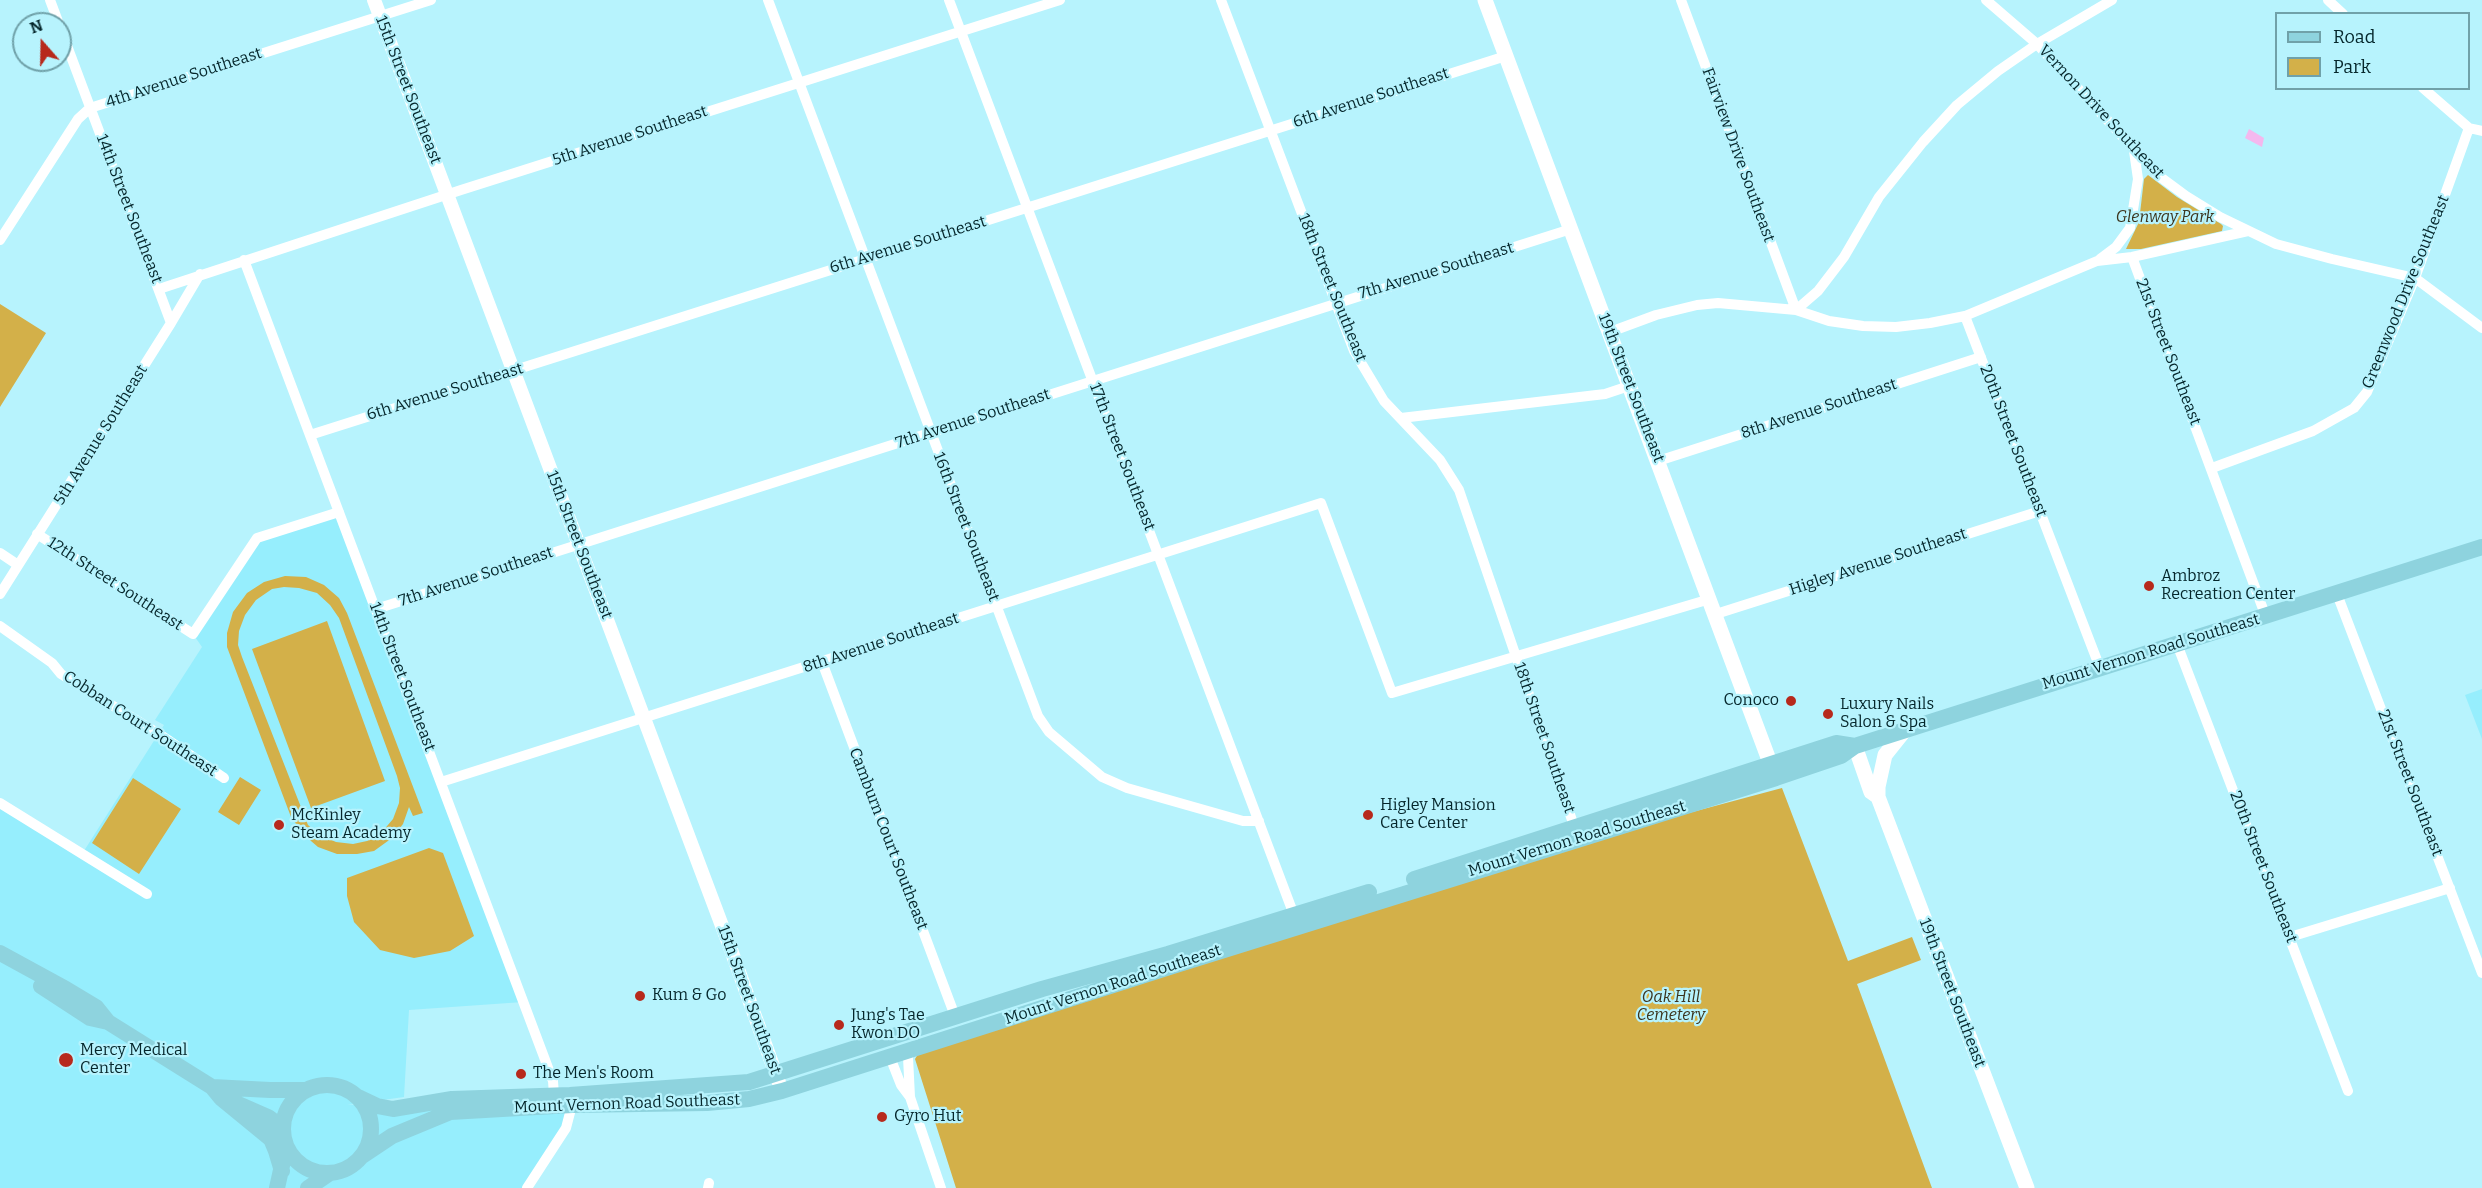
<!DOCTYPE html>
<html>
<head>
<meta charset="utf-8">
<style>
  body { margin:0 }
  #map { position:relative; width:2482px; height:1188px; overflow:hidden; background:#b7f3fd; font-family:Bitter,serif }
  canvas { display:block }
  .legend { position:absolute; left:2275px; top:12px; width:195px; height:78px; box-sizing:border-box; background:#b7f3fd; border:2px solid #70a1a9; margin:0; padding:8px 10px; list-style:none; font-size:18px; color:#05262b }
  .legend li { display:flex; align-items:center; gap:12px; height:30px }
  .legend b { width:30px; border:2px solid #70a1a9 }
  .north { position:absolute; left:12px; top:12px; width:60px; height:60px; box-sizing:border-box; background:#b7f3fd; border:2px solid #70a1a9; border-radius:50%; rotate:340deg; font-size:16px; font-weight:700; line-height:24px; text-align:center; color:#05262b }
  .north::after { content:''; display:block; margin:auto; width:21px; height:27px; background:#b7291c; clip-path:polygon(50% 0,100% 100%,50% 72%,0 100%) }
</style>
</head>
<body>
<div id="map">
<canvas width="2482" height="1188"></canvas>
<ul class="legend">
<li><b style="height:8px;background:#8ed3de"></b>Road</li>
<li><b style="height:16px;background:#d3b049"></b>Park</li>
</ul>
<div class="north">N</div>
</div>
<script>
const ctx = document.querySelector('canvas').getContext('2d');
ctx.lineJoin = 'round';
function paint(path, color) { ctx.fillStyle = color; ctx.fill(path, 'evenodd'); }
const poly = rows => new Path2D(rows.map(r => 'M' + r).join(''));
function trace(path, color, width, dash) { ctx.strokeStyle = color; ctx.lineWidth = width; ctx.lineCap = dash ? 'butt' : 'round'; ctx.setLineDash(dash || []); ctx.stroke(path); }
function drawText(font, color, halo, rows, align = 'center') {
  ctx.font = font + ' Bitter,serif'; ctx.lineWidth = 4.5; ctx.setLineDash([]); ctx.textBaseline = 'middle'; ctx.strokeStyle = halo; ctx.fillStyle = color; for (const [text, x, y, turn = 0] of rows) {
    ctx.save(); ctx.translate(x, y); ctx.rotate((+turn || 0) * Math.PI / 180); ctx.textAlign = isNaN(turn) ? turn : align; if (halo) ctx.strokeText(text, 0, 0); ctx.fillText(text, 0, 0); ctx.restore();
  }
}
paint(poly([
  [339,512,523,1002,409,1010,404,1097,347,1105,567,1098,570,1115,527,1188,0,1188,0,803,82,854,164,725,155,720,202,647,193,634,257,538],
  [2482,689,2482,739,2465,695]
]), '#96eefd');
paint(poly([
  [2148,175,2177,197,2221,224,2223,226,2222,231,2141,249,2126,249,2139,222,2144,179],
  [0,304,46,333,0,407],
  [285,576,306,577,324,585,339,598,347,613,423,813,413,816,409,807,403,824,392,838,374,851,357,854,337,854,318,847,304,835,291,817,227,647,227,633,233,612,247,593,264,582],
  [284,587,299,588,317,593,330,605,339,618,397,776,400,788,399,803,393,819,382,832,367,841,353,844,336,842,320,835,308,825,242,657,238,645,239,631,245,615,256,600,272,589],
  [327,621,385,781,311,808,252,649],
  [240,777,261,790,239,825,218,812],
  [133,778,181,809,139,874,92,843],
  [1782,788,1848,961,1912,937,1921,960,1857,984,1932,1188,956,1188,915,1059,918,1054,1640,826],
  [429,848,443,853,474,936,450,951,414,958,380,950,354,922,347,896,347,878]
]), '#d3b049');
paint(poly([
  [2249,129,2264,138,2262,147,2245,138]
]), '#f4b8ee');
trace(poly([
  [50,0,59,24],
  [768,0,1038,716,1049,732,1102,777,1127,788,1243,821,1259,821],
  [949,0,1294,915],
  [1221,0,1354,351,1384,401,1440,460,1459,490,1574,826],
  [1681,0,1796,310,1818,291,1844,257,1879,197,1923,142,1957,105,1998,71,2037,44,2112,0],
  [1986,0,2037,44,2159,176,2186,196,2220,217,2276,244,2332,259,2415,278,2482,328],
  [2328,0,2343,14],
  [60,27,171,323],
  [2423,88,2469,128,2482,131],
  [0,240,78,119,90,108,431,0],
  [2132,257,2266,617],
  [2100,259,2116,247,2130,228,2138,179,2134,151],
  [244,260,541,1049,553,1081,554,1095],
  [159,289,461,190,1060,0],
  [1965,316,2100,668],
  [1610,332,1656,315,1697,305,1718,303,1796,310,1829,321,1863,326,1896,327,1930,323,1965,316,2097,261,2132,257,2248,231],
  [1401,418,1605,394,1629,386],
  [310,435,1506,56],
  [1658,461,1981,357],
  [2212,468,2313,431,2354,408,2367,392,2415,278,2469,128],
  [37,534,193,634,257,538,339,512],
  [0,553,18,565],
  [0,594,171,323,200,274],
  [2337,594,2482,973],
  [376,609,1571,229],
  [1716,614,2040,511],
  [0,626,52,663,61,674,159,734,224,778],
  [2177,644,2348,1091],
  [822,662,955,1016],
  [441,782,1321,503,1392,693,1710,599],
  [0,803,147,894],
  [2290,937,2450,888],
  [910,1051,908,1057,910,1097,941,1188],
  [890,1057,901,1085,910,1097],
  [527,1188,566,1128,572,1105],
  [708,1188,709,1183]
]), '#fff', 10);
trace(poly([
  [374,0,730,947,782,1091]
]), '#fff', 14);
trace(poly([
  [1485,0,1775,776],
  [1905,730,1885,755,1878,787,1878,797,2027,1188],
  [1855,746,1871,792,1878,797]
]), '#fff', 15);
trace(poly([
  [1414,879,1836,743,1855,746],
  [0,953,66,989,96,1007,108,1022,212,1087,221,1098,271,1139,276,1151,282,1171],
  [41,986,90,1018,108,1022],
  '283 1129a44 44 0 1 1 88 0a44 44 0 1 1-88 0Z',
  [212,1087,270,1090,307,1090],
  [358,1097,377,1106,393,1109,452,1099,570,1095,749,1082,1042,989,1168,954,1369,892],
  [236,1103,268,1117,283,1128],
  [362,1156,392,1136,450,1112,572,1105,707,1103,749,1099,782,1091,1170,967,1776,778,1841,756,1855,746,2482,547],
  [277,1188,283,1161],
  [308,1188,330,1173]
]), '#8ed3de', 16);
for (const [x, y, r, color] of [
  [2149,586,6,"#b7291c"],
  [1791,701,6,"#b7291c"],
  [1828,714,6,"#b7291c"],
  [1368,815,6,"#b7291c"],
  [279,825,6,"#b7291c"],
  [640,996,6,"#b7291c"],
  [839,1025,6,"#b7291c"],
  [66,1060,8,"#b7291c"],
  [521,1074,6,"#b7291c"],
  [882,1117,6,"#b7291c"]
]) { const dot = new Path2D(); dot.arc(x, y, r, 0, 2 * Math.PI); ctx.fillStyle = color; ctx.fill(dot); trace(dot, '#b7f3fd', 2); }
drawText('16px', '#05262b', '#b7f3fd', [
  ["4th Avenue Southeast",184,78,-18],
  ["15th Street Southeast",408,90,69],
  ["6th Avenue Southeast",1371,98,-18],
  ["Vernon Drive Southeast",2101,112,47],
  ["5th Avenue Southeast",630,136,-18],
  ["Fairview Drive Southeast",1738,155,70],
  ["14th Street Southeast",129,209,69],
  ["6th Avenue Southeast",908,245,-17],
  ["7th Avenue Southeast",1436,271,-17],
  ["18th Street Southeast",1332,288,68],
  ["Greenwood Drive Southeast",2406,292,-68],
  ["21st Street Southeast",2168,352,69],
  ["19th Street Southeast",1631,388,69],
  ["6th Avenue Southeast",445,392,-17],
  ["8th Avenue Southeast",1819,409,-18],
  ["7th Avenue Southeast",973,419,-18],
  ["5th Avenue Southeast",101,435,-58],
  ["20th Street Southeast",2013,441,69],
  ["17th Street Southeast",1122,457,69],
  ["16th Street Southeast",966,527,69],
  ["15th Street Southeast",579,545,69],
  ["Higley Avenue Southeast",1878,562,-18],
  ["7th Avenue Southeast",476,577,-18],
  ["12th Street Southeast",115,584,33],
  ["8th Avenue Southeast",881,643,-18],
  ["Mount Vernon Road Southeast",2151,652,-17],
  ["14th Street Southeast",402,677,69],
  ["Cobban Court Southeast",140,724,33],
  ["18th Street Southeast",1544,738,71],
  ["21st Street Southeast",2410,783,69],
  ["Camburn Court Southeast",888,839,69],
  ["Mount Vernon Road Southeast",1577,839,-17],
  ["20th Street Southeast",2263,867,69],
  ["Mount Vernon Road Southeast",1113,985,-18],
  ["19th Street Southeast",1952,993,69],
  ["15th Street Southeast",749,1000,70],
  ["Mount Vernon Road Southeast",627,1104,-2]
]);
drawText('italic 16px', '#3c341d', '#b7f3fd', [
  ["Glenway Park",2165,218],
  ["Oak Hill",1671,998],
  ["Cemetery",1671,1016]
]);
drawText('16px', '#05262b', '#b7f3fd', [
  ["Ambroz",2161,577],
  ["Recreation Center",2161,595],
  ["Conoco",1779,701,"right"],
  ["Luxury Nails",1840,705],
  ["Salon & Spa",1840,723],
  ["Higley Mansion",1380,806],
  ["Care Center",1380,824],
  ["McKinley",291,816],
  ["Steam Academy",291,834],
  ["Kum & Go",652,996],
  ["Jung's Tae",851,1016],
  ["Kwon DO",851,1034],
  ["Mercy Medical",80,1051],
  ["Center",80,1069],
  ["The Men's Room",533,1074],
  ["Gyro Hut",894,1117]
], 'left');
</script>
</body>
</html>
